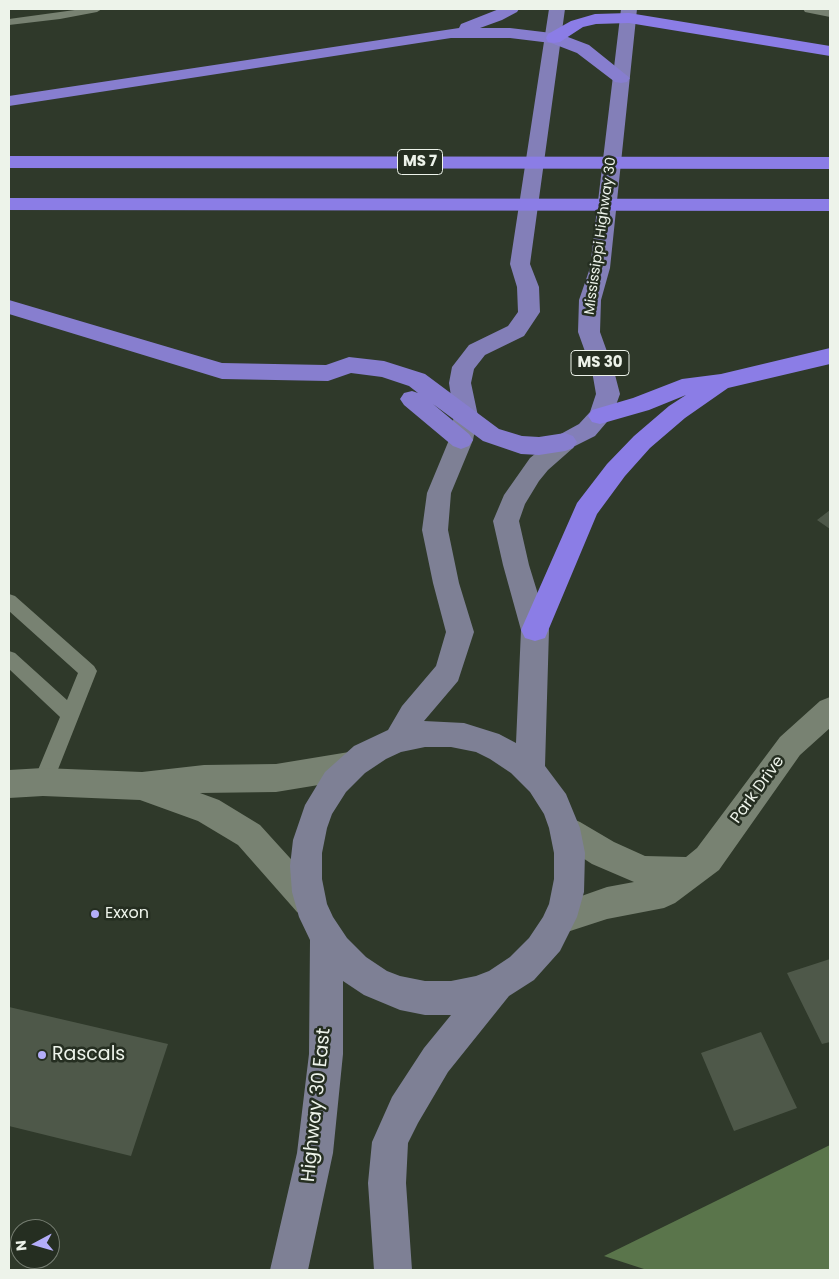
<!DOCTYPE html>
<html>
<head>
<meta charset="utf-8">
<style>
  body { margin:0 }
  #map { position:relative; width:839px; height:1279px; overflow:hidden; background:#2f392a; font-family:Poppins,sans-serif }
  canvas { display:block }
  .frame { position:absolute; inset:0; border:10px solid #edf3ea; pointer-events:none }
  .north { position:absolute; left:10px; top:1219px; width:50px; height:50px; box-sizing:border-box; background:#252e21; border:1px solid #757d71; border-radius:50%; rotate:264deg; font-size:14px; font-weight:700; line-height:20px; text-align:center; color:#edf3ea }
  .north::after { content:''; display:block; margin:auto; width:18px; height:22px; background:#b3adf9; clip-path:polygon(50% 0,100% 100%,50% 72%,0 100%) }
</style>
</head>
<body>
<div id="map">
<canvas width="839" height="1279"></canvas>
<div class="frame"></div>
<div class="north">N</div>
</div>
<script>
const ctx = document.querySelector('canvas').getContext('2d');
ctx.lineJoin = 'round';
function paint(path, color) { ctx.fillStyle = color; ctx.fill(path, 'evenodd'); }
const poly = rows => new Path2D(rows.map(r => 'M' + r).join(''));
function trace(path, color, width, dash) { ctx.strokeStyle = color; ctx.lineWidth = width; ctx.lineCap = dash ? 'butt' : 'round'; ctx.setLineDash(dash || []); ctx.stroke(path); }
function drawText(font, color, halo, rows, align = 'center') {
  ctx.font = font + ' Poppins,sans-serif'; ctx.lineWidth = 5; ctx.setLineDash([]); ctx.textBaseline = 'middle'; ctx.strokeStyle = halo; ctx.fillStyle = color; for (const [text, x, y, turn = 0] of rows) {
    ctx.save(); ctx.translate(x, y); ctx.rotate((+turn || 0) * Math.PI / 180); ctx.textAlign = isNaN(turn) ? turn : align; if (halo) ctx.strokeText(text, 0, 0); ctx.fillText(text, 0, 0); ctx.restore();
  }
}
paint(poly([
  [830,1145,830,1270,647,1270,604,1256]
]), '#5a754b');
paint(poly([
  [830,510,830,529,817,520],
  [830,959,830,1042,822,1044,787,973],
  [9,1007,168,1044,131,1156,9,1126],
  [761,1032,797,1108,734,1131,701,1053]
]), '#4e5849');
paint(poly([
  [82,9,102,9,97,12,60,19,9,25,9,19,82,9],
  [9,594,15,596,94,666,97,671,53,782,50,788,43,791,36,788,33,782,60,717,9,669,9,651,15,653,67,700,78,673,9,611,9,594]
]), '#788272');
paint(poly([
  [803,9,830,9,830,17,805,12,803,9],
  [349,752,360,756,364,766,360,776,349,780,276,792,200,793,219,800,260,825,319,890,324,901,319,912,308,917,297,912,238,845,198,821,140,800,43,796,9,798,9,770,43,768,142,772,204,765,276,764,349,752]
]), '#788272');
paint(poly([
  [830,697,830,728,800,755,719,870,675,903,664,908,607,919,564,933,553,928,548,917,553,906,607,887,634,882,592,864,558,842,554,832,558,822,569,817,580,822,614,842,645,856,686,857,697,848,780,737,820,701,830,697]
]), '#788272');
paint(poly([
  [466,408,474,410,478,416,473,440,451,493,448,530,459,583,474,632,458,681,424,721,464,723,499,734,516,743,521,630,503,565,493,521,504,495,530,458,557,436,565,433,573,436,577,442,573,448,548,470,539,481,525,504,519,521,529,565,549,630,545,766,566,794,580,828,585,853,584,892,577,917,560,951,534,980,509,996,448,1072,418,1123,408,1143,406,1183,412,1270,374,1270,368,1183,372,1142,392,1097,424,1048,451,1015,425,1015,400,1010,364,995,343,981,343,1054,333,1153,308,1270,270,1270,297,1153,309,1054,310,940,299,917,292,892,290,866,293,840,305,805,325,772,354,746,388,730,402,706,436,666,446,632,433,583,422,530,427,493,449,440,454,416,458,410,466,408],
  [425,747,451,747,476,752,490,759,511,773,530,792,544,814,549,828,554,853,554,879,549,904,543,917,529,938,510,957,489,971,476,976,451,981,425,981,400,976,387,971,366,957,347,938,333,917,327,904,322,879,322,853,327,828,332,814,346,792,365,773,386,759,401,752,425,747]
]), '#7e8095');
paint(poly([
  [549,9,565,9,530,264,539,287,540,312,524,336,485,355,474,369,471,383,478,416,474,422,466,424,458,422,454,416,449,383,452,367,469,345,508,326,518,312,517,287,510,264,549,9],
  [621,9,637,9,610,268,601,300,600,332,614,371,620,394,612,416,595,436,565,451,557,448,553,442,557,436,579,424,590,412,596,394,592,371,578,332,579,300,590,268,621,9]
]), '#837fb8');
paint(poly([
  [499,9,519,9,517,12,502,20,480,28,510,28,560,34,589,45,630,78,627,82,621,83,615,82,577,53,551,43,510,38,451,38,9,106,9,96,459,28,461,24,499,9],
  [9,300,222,363,326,365,349,357,384,361,425,374,499,429,522,436,539,437,565,433,573,436,577,442,573,448,565,451,539,455,521,454,483,441,433,404,469,434,473,440,469,446,461,449,453,446,404,405,400,399,404,393,412,391,418,393,409,386,382,377,351,373,328,381,222,379,9,314,9,300]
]), '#877ecf');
paint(poly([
  [629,13,830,46,830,56,629,23,596,24,583,27,560,42,554,43,548,42,546,38,548,34,571,21,595,14,629,13],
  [9,156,830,157,830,169,9,168,9,156],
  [9,198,830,199,830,211,9,210,9,198],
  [830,348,830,364,728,388,685,418,650,448,625,476,597,514,545,638,535,641,525,638,521,630,577,503,607,464,634,436,669,406,686,395,649,410,600,424,592,422,588,416,592,410,633,398,682,379,721,374,830,348]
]), '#8b7de6');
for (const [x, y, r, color] of [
  [95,914,5,"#b3adf9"],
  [42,1055,5,"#b3adf9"]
]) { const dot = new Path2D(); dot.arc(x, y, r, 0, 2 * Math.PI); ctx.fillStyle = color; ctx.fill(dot); trace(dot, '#252e21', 2); }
drawText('14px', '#edf3ea', '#252e21', [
  ["Mississippi Highway 30",601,236,-82]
]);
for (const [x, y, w] of [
  [420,162,45],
  [600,363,58]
]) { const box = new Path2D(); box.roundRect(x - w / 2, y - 12.5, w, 25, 4); ctx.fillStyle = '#252e21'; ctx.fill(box); trace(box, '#edf3ea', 1); }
drawText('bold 15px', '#edf3ea', null, [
  ["MS 7",420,162],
  ["MS 30",600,363]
]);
drawText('16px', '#edf3ea', '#252e21', [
  ["Park Drive",758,790,-54]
]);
drawText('16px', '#edf3ea', '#252e21', [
  ["Exxon",105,914]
], 'left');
drawText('19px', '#edf3ea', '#252e21', [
  ["Rascals",52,1055]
], 'left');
drawText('19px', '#edf3ea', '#252e21', [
  ["Highway 30 East",317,1105,-84]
]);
</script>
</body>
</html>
